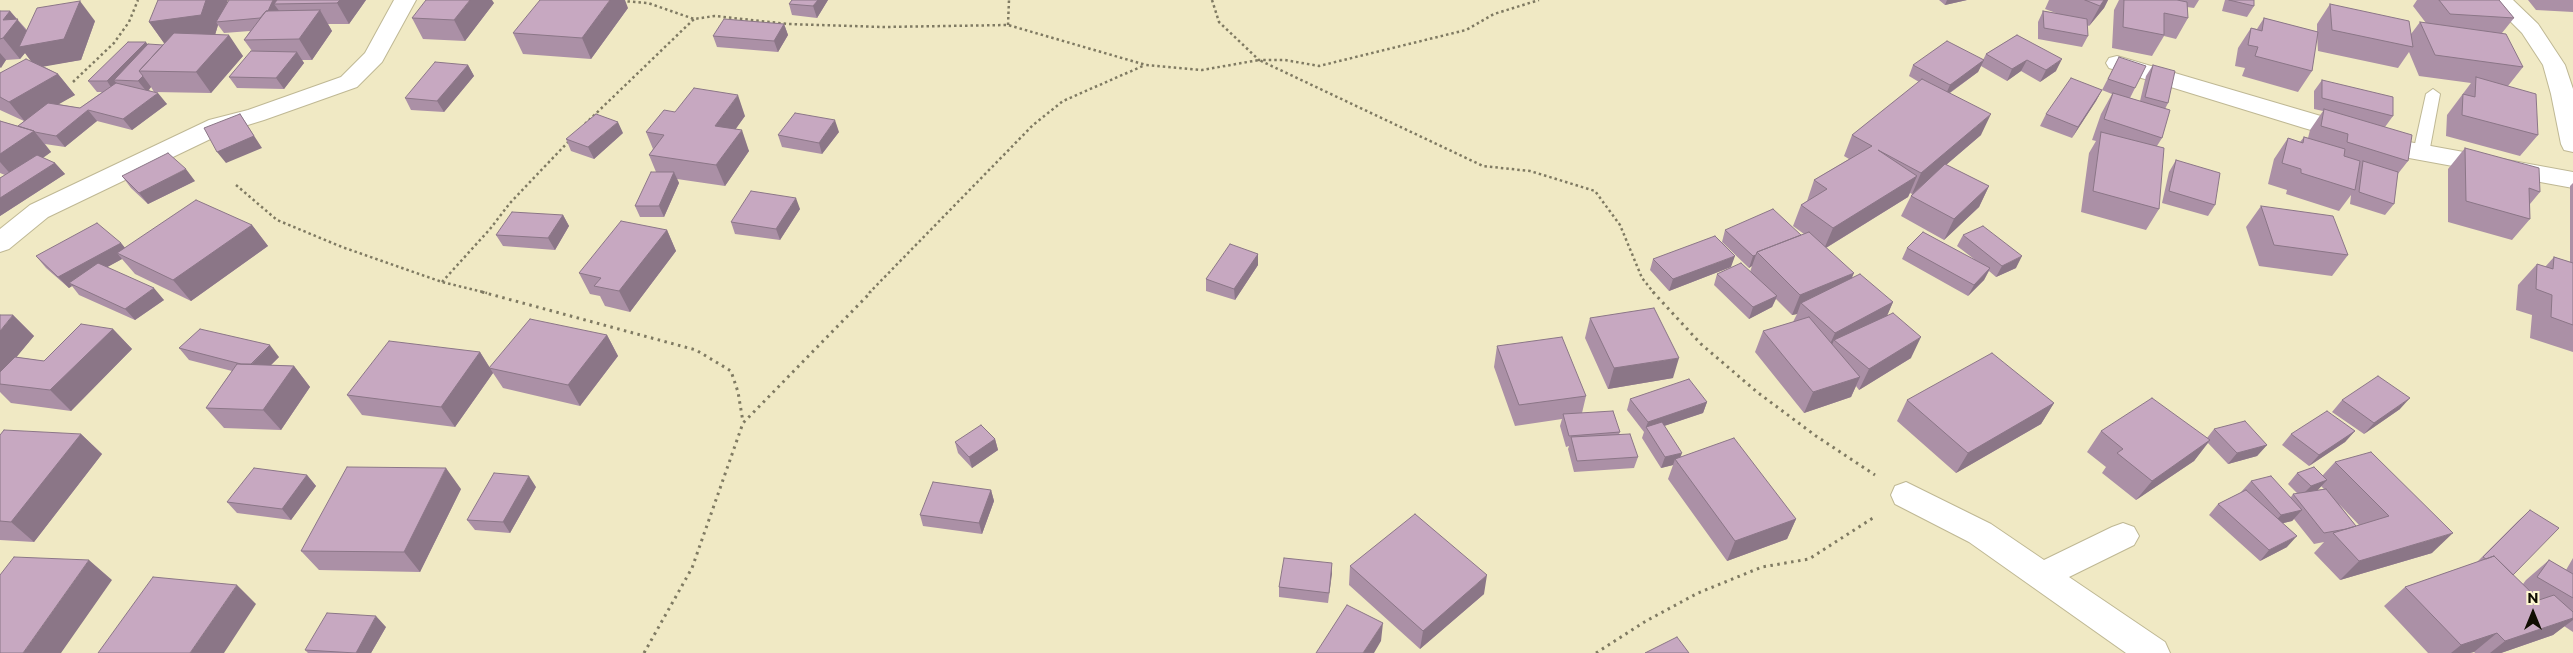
<!DOCTYPE html>
<html>
<head>
<meta charset="utf-8">
<style>
  body { margin:0 }
  #map { position:relative; width:2573px; height:653px; overflow:hidden; background:#f0e9c4; font-family:Montserrat,sans-serif }
  canvas { display:block }
  .north { position:absolute; left:2508px; top:588px; width:50px; height:50px; -webkit-text-stroke:4px #fef7d1; paint-order:stroke; rotate:0deg; font-size:14px; font-weight:700; line-height:20px; text-align:center; color:#100d02 }
  .north::after { content:''; display:block; margin:auto; width:18px; height:22px; background:#100d02; clip-path:polygon(50% 0,100% 100%,50% 72%,0 100%) }
</style>
</head>
<body>
<div id="map">
<canvas width="2573" height="653"></canvas>
<div class="north">N</div>
</div>
<script>
const ctx = document.querySelector('canvas').getContext('2d');
ctx.lineJoin = 'round';
const poly = rows => new Path2D(rows.map(r => 'M' + r).join(''));
function trace(path, color, width, dash) { ctx.strokeStyle = color; ctx.lineWidth = width; ctx.lineCap = dash ? 'butt' : 'round'; ctx.setLineDash(dash || []); ctx.stroke(path); }
function paint(path, color) { ctx.fillStyle = color; ctx.fill(path, 'evenodd'); }
const service = poly([
  [2433,89,2440,94,2429,153,2421,158,2413,153,2426,94,2433,89]
]);
const minor = poly([
  [394,0,416,0,382,62,357,87,264,120,225,132,48,217,9,249,0,252,0,229,30,205,209,120,248,110,341,77,365,53,394,0],
  [2489,0,2513,0,2538,24,2565,65,2573,89,2573,152,2564,150,2561,144,2551,94,2543,65,2522,33,2489,0],
  [2117,56,2409,142,2573,172,2573,188,2409,158,2304,128,2109,68,2106,63,2109,58,2117,56],
  [1906,482,1991,524,2044,560,2112,527,2123,523,2134,527,2139,536,2134,545,2069,577,2165,642,2170,653,2126,653,1969,542,1895,504,1891,495,1895,486,1906,482]
]);
trace(service, '#bfb894', 2);
trace(minor, '#bfb894', 2);
trace(poly([
  [1212,0,1219,22,1259,60,1285,60,1319,66,1466,30,1494,14,1539,0],
  [622,1,648,3,694,19,715,16,788,24,883,27,1008,25,1146,65,1202,70,1259,60,1483,166,1530,171,1595,191,1620,225,1642,278,1654,293],
  [1008,25,1009,0],
  [73,82,114,43,129,22,138,0],
  [585,124,694,19],
  [236,185,277,220,342,247,442,282,487,293],
  [442,282,490,229,510,203,569,141],
  [869,293,1033,125,1063,101,1145,65]
]), '#7f7a62', 2.5, [2.5, 3]);
trace(poly([
  [482,292,696,350,731,371,738,392,743,422],
  [1653,292,1701,344,1757,392,1816,436,1875,475],
  [644,653,692,568,743,423,871,292],
  [1596,653,1646,621,1698,593,1762,567,1809,559,1876,516]
]), '#7f7a62', 3, [2.5, 4.5]);
paint(service, '#fff');
paint(minor, '#fff');
paint(poly([
  [229,0,366,0,349,24,328,24,332,31,312,60,302,60,304,63,284,89,237,88,229,77,252,51,244,40,250,31,224,33,218,25,215,35,243,56,211,93,154,92,151,87,149,90,167,104,132,130,97,121,65,147,45,144,51,152,43,158,55,163,65,174,0,216,0,178,5,175,0,173,0,121,18,126,24,121,0,110,0,73,31,61,25,53,20,59,6,60,0,68,0,11,10,11,27,30,95,21,81,60,43,66,58,74,75,95,58,104,80,108,102,92,97,92,88,81,148,45,163,45,166,42,164,43,149,22,226,4],
  [792,0,828,0,817,18,792,15,789,4],
  [1939,0,1967,0,1945,5],
  [2049,0,2108,0,2104,8,2089,26,2087,25,2088,36,2082,47,2038,39,2038,22,2043,11,2056,13,2045,9],
  [2119,0,2199,0,2194,8,2187,7,2188,18,2176,39,2164,36,2152,56,2112,48,2114,10],
  [2225,0,2254,0,2254,6,2247,17,2222,11],
  [2417,0,2499,0,2514,18,2502,33,2523,67,2508,86,2538,135,2520,156,2446,136,2447,115,2471,83,2419,76,2409,52,2398,68,2318,51,2317,35,2312,71,2298,92,2242,76,2245,68,2235,66,2238,48,2251,28,2257,29,2264,18,2317,32,2317,24,2330,4,2411,34,2420,22,2426,23,2413,6],
  [2528,0,2573,0,2573,12,2536,10],
  [494,3,465,41,423,39,412,18],
  [628,8,591,59,523,54,513,33],
  [784,24,788,35,778,52,717,47,713,36],
  [2017,35,2056,71,2040,82,2021,71,2007,81,1981,66,1978,72,1950,93,1981,135,1946,165,1989,186,1979,207,1944,240,1901,216,1912,194,1910,193,1908,197,1826,248,1851,278,1893,302,1887,315,1911,358,1859,390,1856,386,1851,397,1804,413,1755,352,1763,331,1793,322,1797,314,1792,315,1776,299,1772,307,1749,319,1714,285,1717,274,1750,272,1752,266,1749,268,1722,242,1725,230,1801,235,1804,234,1793,226,1801,205,1807,201,1814,180,1849,159,1844,156,1852,135,1919,82,1909,76,1913,65,1983,60,1986,54],
  [2119,57,2135,88,2130,98,2140,101,2146,76,2153,65,2168,103,2165,109,2162,138,2157,146,2159,209,2146,230,2081,212,2089,153,2096,141,2092,140,2101,114,2112,94,2102,90],
  [468,65,474,76,444,112,411,110,405,98],
  [2322,80,2393,116,2385,127,2408,161,2397,175,2394,204,2385,215,2350,204,2351,195,2339,211,2286,194,2287,190,2268,184,2274,159,2288,138,2300,142,2304,137,2308,138,2310,130,2323,111,2314,109,2314,91],
  [2102,90,2096,101,2072,138,2040,126,2046,114],
  [675,112,745,116,735,129,749,151,725,186,677,179,679,183,664,217,640,217,635,206,656,172,649,155,653,149,646,132],
  [839,132,822,154,782,147,778,135],
  [623,133,594,159,571,151,566,139],
  [2465,148,2540,192,2530,204,2530,219,2512,240,2448,222,2448,169],
  [2176,160,2215,205,2208,216,2162,203,2169,172],
  [122,176,195,181,148,204,131,188],
  [2573,183,2573,352,2530,338,2532,315,2516,310,2518,285,2537,264,2545,267,2554,257,2570,262,2570,186],
  [2261,206,2348,255,2332,276,2259,266,2246,227],
  [800,209,780,240,735,234,731,222],
  [563,215,569,226,555,250,503,246,496,235],
  [252,225,268,246,191,301,135,274,122,259,107,267,164,300,135,320,79,295,72,286,69,288,46,268,36,256,121,243,125,248],
  [667,230,676,251,630,312,605,306,600,296,590,294,579,273],
  [1963,235,2016,268,1996,277,1989,271,1984,280,1968,296,1902,259,1907,248,1974,259,1957,246],
  [1258,254,1258,265,1235,300,1206,291,1206,279],
  [1653,259,1731,267,1669,291,1650,270],
  [13,315,34,336,16,357,44,361,113,329,132,349,71,411,11,403,0,392,0,384],
  [1590,318,1673,378,1608,389,1585,338],
  [607,335,618,356,580,406,503,388,493,373,455,427,362,415,347,395,480,352,490,368],
  [1497,346,1586,396,1582,413,1620,432,1619,434,1638,457,1634,468,1574,472,1568,449,1569,446,1566,447,1560,426,1562,419,1515,426,1494,367],
  [179,348,279,357,271,365,294,366,310,387,281,430,224,428,206,408,232,371,189,360],
  [1630,399,1707,402,1703,413,1664,426,1680,457,1796,519,1787,539,1727,561,1668,479,1673,465,1661,468,1642,438,1644,432,1627,410],
  [1907,400,2054,403,2041,424,1956,473,1897,421],
  [2342,400,2400,409,2364,434,2332,412],
  [2214,429,2267,445,2257,456,2228,464,2208,443,2194,461,2136,500,2102,473,2106,467,2087,452,2101,431,2207,438],
  [2355,431,2345,442,2309,466,2282,445,2291,434],
  [81,434,102,454,34,542,0,540,0,435],
  [995,439,998,450,972,468,958,453,955,442],
  [2335,462,2432,553,2340,580,2314,553,2324,542,2314,544,2294,519,2292,521,2283,523,2287,547,2260,561,2209,515,2218,504,2242,492,2241,492,2251,481,2291,497,2293,494,2298,494,2288,484,2297,473,2323,475],
  [2321,486,2324,489,2317,490],
  [2339,504,2359,525,2356,526],
  [307,475,316,486,291,520,237,513,227,502],
  [536,487,510,533,475,530,467,520],
  [461,489,420,572,319,570,301,551],
  [991,490,994,501,982,534,923,526,920,515],
  [2530,510,2513,575,2523,584,2526,580,2549,560,2566,570,2573,558,2573,632,2564,626,2553,635,2501,653,2475,653,2474,652,2470,653,2428,653,2384,606,2405,587,2477,562,2518,521],
  [1332,563,1328,603,1279,597,1279,587],
  [1350,566,1484,594,1420,649,1349,585],
  [386,627,371,653,308,653,305,650]
]), '#ab90a6');
paint(poly([
  [206,0,228,0,220,22,216,22,218,25,215,35,164,43,149,22],
  [273,0,286,0,274,4,280,12,264,18],
  [340,0,366,0,349,24,337,3],
  [470,0,492,0,494,3,465,41,454,20],
  [610,0,625,0,628,8,591,59,582,38],
  [818,0,828,0,817,18,813,6],
  [1947,0,1967,0,1945,5],
  [2104,0,2108,0,2104,8,2089,26,2100,6],
  [80,1,95,21,81,60,36,68,25,53,20,59,3,38,3,20,10,11,34,40],
  [320,10,332,31,312,60,299,39],
  [784,24,788,35,778,52,774,41],
  [229,35,243,56,211,93,196,72],
  [146,42,154,54,114,80,120,88,115,93,107,81],
  [297,52,304,63,284,89,276,78],
  [0,53,6,60,1,68,0,67],
  [2062,59,2056,71,2040,82,2046,70],
  [1984,60,1978,72,1945,96,1950,85],
  [2027,60,2021,71,2007,81,2012,69],
  [468,65,474,76,444,112,437,101],
  [58,74,75,95,26,123,9,102],
  [143,76,151,87,147,92,138,81],
  [2102,90,2096,101,2072,138,2078,127],
  [158,93,167,104,132,130,123,119],
  [738,95,745,116,723,147,715,126],
  [88,110,97,121,65,147,56,136],
  [240,114,262,148,226,163,217,152],
  [1991,114,1981,135,1912,194,1921,173],
  [835,120,839,132,822,154,819,143],
  [618,122,623,133,594,159,588,147],
  [742,130,749,151,725,186,716,165],
  [34,131,51,152,14,178,0,162,0,154],
  [55,163,65,174,0,216,0,198],
  [186,169,195,181,148,204,139,193],
  [674,172,679,183,664,217,659,206],
  [1917,176,1908,197,1824,249,1833,228],
  [1989,186,1979,207,1944,240,1954,219],
  [796,198,800,209,780,240,776,229],
  [563,215,569,226,555,250,548,238],
  [252,225,268,246,191,301,173,280],
  [667,230,676,251,630,312,619,291],
  [121,243,130,254,117,253,122,259,73,286,69,283,72,286,69,288,58,277],
  [1258,254,1258,265,1235,300,1234,289],
  [1756,255,1752,266,1749,268,1753,256],
  [1735,256,1731,267,1669,291,1673,279],
  [2022,256,2016,268,1996,277,2002,266],
  [1990,268,1984,280,1968,296,1974,285],
  [1854,273,1845,294,1801,303,1797,314,1792,315,1800,295],
  [154,288,164,300,135,320,125,309],
  [1777,296,1772,307,1749,319,1753,307],
  [1893,302,1884,323,1834,340,1829,352,1826,353,1835,333],
  [13,315,34,336,0,377,0,331],
  [113,329,132,349,71,411,50,390],
  [607,335,618,356,580,406,568,385],
  [1921,337,1911,358,1859,390,1869,369],
  [270,345,279,357,259,377,250,366],
  [480,352,493,373,455,427,441,407],
  [1679,358,1673,378,1608,389,1614,368],
  [294,366,310,387,281,430,263,410],
  [1860,377,1851,397,1804,413,1813,392],
  [2410,398,2400,409,2364,434,2374,423],
  [1707,402,1703,413,1649,431,1646,427,1648,422],
  [2054,403,2041,424,1956,473,1968,453],
  [2355,431,2345,442,2309,466,2319,455],
  [81,434,102,454,34,542,11,522],
  [995,439,998,450,972,468,969,457],
  [2210,440,2194,461,2136,500,2152,481],
  [2267,445,2257,456,2228,464,2237,453],
  [1682,453,1678,464,1675,459,1673,465,1661,468,1665,457],
  [446,468,461,489,420,572,404,552],
  [307,475,316,486,291,520,282,509],
  [529,476,536,487,510,533,503,522],
  [2327,480,2317,491,2301,496,2311,486],
  [991,490,994,501,982,534,979,523],
  [2302,510,2292,521,2271,526,2281,515],
  [1796,519,1787,539,1727,561,1735,541],
  [2453,533,2432,553,2340,580,2359,561],
  [2297,536,2287,547,2260,561,2269,550],
  [89,560,112,580,61,653,23,653],
  [1332,563,1332,574,1328,603],
  [1487,575,1484,594,1420,649,1423,631],
  [237,585,256,604,224,653,190,653],
  [376,616,386,627,371,653,356,653],
  [2573,618,2573,620,2553,635,2501,653,2490,653,2505,641],
  [1383,623,1381,641,1374,653,1363,653],
  [2497,633,2474,652,2470,653,2451,653,2461,645]
]), '#8b7687');
const building = poly([
  [158,0,206,0,201,15,149,22,158,0],
  [229,0,273,0,268,11,266,11,260,18,216,22,229,0],
  [277,0,340,0,337,3,274,4,277,0],
  [426,0,470,0,454,20,412,18,426,0],
  [540,0,610,0,582,38,513,33,540,0],
  [792,0,818,0,813,6,789,4,792,0],
  [2085,0,2104,0,2100,6,2085,0],
  [2124,0,2177,0,2187,2,2188,18,2164,13,2164,35,2123,27,2124,0],
  [2229,0,2254,0,2254,6,2229,0],
  [2439,0,2499,0,2514,18,2450,14,2439,0],
  [80,1,64,39,19,47,37,8,80,1],
  [2330,4,2409,21,2413,47,2332,30,2330,4],
  [320,10,299,39,244,40,266,11,320,10],
  [0,11,10,11,3,20,18,19,3,38,0,39,0,11],
  [2043,11,2087,19,2088,36,2044,28,2043,11],
  [2264,18,2318,32,2312,71,2255,56,2258,47,2248,45,2251,28,2262,31,2264,18],
  [724,19,784,24,774,41,713,36,724,19],
  [2420,22,2506,34,2523,67,2435,55,2420,22],
  [174,33,229,35,196,72,139,71,174,33],
  [2017,35,2062,59,2046,70,2027,60,2012,69,1986,54,2017,35],
  [1947,41,1984,60,1950,85,1913,65,1947,41],
  [128,42,146,42,107,81,88,81,128,42],
  [148,44,163,45,139,71,143,76,138,81,114,80,148,44],
  [251,51,297,52,276,78,229,77,251,51],
  [2119,57,2146,66,2135,88,2108,79,2119,57],
  [26,59,58,74,9,102,0,97,0,73,26,59],
  [435,62,468,65,437,101,405,98,435,62],
  [2153,65,2175,71,2168,103,2145,97,2153,65],
  [2476,77,2536,94,2538,135,2462,115,2463,94,2475,97,2476,77],
  [2071,78,2102,90,2078,127,2046,114,2071,78],
  [1922,79,1991,114,1921,173,1878,150,1917,176,1833,228,1801,205,1827,189,1814,180,1872,146,1852,135,1922,79],
  [2322,80,2393,97,2393,116,2322,98,2322,80],
  [116,83,158,93,123,119,88,110,56,136,35,132,34,131,18,126,48,103,80,108,116,83],
  [694,88,738,95,715,126,742,130,716,165,649,155,664,135,646,132,664,110,675,112,694,88],
  [2113,93,2170,110,2162,138,2104,119,2113,93],
  [2324,109,2412,135,2408,161,2347,142,2348,134,2321,126,2324,109],
  [795,113,835,120,819,143,778,135,795,113],
  [240,114,254,136,217,152,204,128,240,114],
  [596,114,618,122,588,147,566,139,596,114],
  [0,121,34,131,0,154,0,121],
  [2101,132,2164,148,2159,209,2093,191,2101,132],
  [2304,137,2345,149,2344,156,2360,161,2355,190,2301,173,2301,169,2282,163,2288,138,2303,143,2304,137],
  [2465,148,2539,168,2540,192,2529,188,2530,219,2466,201,2465,148],
  [168,153,186,169,139,193,122,176,168,153],
  [37,155,55,163,0,198,0,178,37,155],
  [2176,160,2220,173,2215,205,2169,191,2176,160],
  [2363,161,2398,172,2394,204,2359,192,2363,161],
  [1945,164,1989,186,1954,219,1911,196,1945,164],
  [651,172,674,172,659,206,635,206,651,172],
  [751,191,796,198,776,229,731,222,751,191],
  [196,200,252,225,173,280,117,253,196,200],
  [2261,206,2333,216,2348,255,2274,245,2261,206],
  [1773,209,1801,235,1757,252,1756,255,1753,256,1725,230,1773,209],
  [512,212,563,215,548,238,496,235,512,212],
  [621,221,667,230,619,291,594,286,601,278,579,273,621,221],
  [97,223,121,243,58,277,36,256,97,223],
  [1983,226,2022,256,2002,266,1963,235,1983,226],
  [1809,232,1854,273,1800,295,1757,252,1809,232],
  [1923,232,1990,268,1974,285,1907,248,1923,232],
  [1715,236,1735,256,1673,279,1653,259,1715,236],
  [1230,244,1258,254,1234,289,1206,279,1230,244],
  [2554,257,2573,263,2573,325,2551,317,2552,295,2536,289,2537,264,2553,269,2554,257],
  [98,263,154,288,125,309,69,283,98,263],
  [1741,263,1777,296,1753,307,1717,274,1741,263],
  [1860,274,1893,302,1835,333,1801,303,1860,274],
  [1654,308,1679,358,1614,368,1590,318,1654,308],
  [1893,313,1921,337,1869,369,1834,340,1893,313],
  [0,315,13,315,0,331,0,315],
  [1809,317,1860,377,1813,392,1763,331,1809,317],
  [530,319,607,335,568,385,489,368,530,319],
  [81,324,113,329,50,390,0,384,0,372,15,357,44,361,81,324],
  [200,329,270,345,251,364,241,364,179,348,200,329],
  [1562,337,1586,396,1519,405,1497,346,1562,337],
  [389,341,480,352,441,407,347,395,389,341],
  [1992,353,2054,403,1968,453,1907,400,1992,353],
  [237,364,294,366,263,410,206,408,237,364],
  [2378,376,2410,398,2374,423,2342,400,2378,376],
  [1689,379,1707,402,1648,422,1630,399,1689,379],
  [2152,398,2210,440,2152,481,2117,453,2123,449,2101,431,2152,398],
  [1613,411,1620,432,1569,436,1563,414,1613,411],
  [2327,411,2355,431,2319,455,2291,434,2327,411],
  [2245,421,2267,445,2237,453,2214,429,2245,421],
  [1662,422,1682,453,1665,457,1646,427,1662,422],
  [981,425,995,439,969,457,955,442,981,425],
  [4,430,81,434,11,522,0,521,0,435,4,430],
  [1630,434,1638,457,1577,461,1571,437,1630,434],
  [1734,438,1796,519,1735,541,1675,459,1734,438],
  [2371,452,2453,533,2359,561,2333,533,2389,516,2335,462,2371,452],
  [347,467,446,468,404,552,301,551,347,467],
  [2314,467,2327,480,2311,486,2297,473,2314,467],
  [254,468,307,475,282,509,227,502,254,468],
  [494,473,529,476,503,522,467,520,494,473],
  [2271,476,2302,510,2281,515,2251,481,2271,476],
  [933,482,991,490,979,523,920,515,933,482],
  [2326,489,2356,526,2346,529,2324,533,2293,494,2326,489],
  [2246,490,2297,536,2269,550,2218,504,2246,490],
  [2530,510,2559,528,2513,575,2494,556,2486,559,2483,557,2530,510],
  [1415,514,1487,575,1423,631,1350,566,1415,514],
  [2494,556,2539,600,2554,595,2573,612,2573,618,2505,641,2497,633,2461,645,2405,587,2494,556],
  [14,557,89,560,23,653,0,653,0,575,14,557],
  [1284,558,1332,563,1329,593,1279,587,1284,558],
  [2549,560,2573,574,2573,598,2537,577,2549,560],
  [153,577,237,585,190,653,98,653,153,577],
  [1347,605,1383,623,1363,653,1316,653,1347,605],
  [327,613,376,616,356,653,305,650,327,613],
  [1677,637,1689,653,1645,653,1677,637]
]);
paint(building, '#c7a8c1');
trace(building, '#8b7687', 1);
</script>
</body>
</html>
